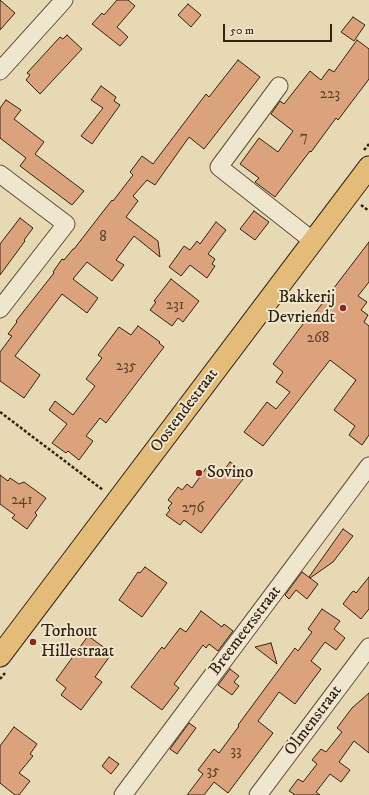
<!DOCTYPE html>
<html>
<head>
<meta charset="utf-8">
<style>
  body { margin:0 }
  #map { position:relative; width:369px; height:795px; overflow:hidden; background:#e7d9b4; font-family:"IM FELL DW Pica",serif }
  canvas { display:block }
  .scale { position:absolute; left:223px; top:24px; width:109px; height:18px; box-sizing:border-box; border:2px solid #352312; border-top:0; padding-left:5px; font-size:12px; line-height:14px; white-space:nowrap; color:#352312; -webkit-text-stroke:3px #efe6ce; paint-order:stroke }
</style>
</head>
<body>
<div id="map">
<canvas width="369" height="795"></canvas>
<div class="scale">50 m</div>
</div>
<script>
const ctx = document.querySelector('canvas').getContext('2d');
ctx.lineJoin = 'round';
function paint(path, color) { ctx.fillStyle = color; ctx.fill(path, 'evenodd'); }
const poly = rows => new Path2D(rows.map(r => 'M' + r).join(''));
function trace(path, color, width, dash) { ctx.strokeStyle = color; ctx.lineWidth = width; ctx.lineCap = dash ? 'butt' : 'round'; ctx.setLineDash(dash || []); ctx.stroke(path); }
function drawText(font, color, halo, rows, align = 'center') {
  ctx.font = font + ' "IM FELL DW Pica",serif'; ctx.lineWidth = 4; ctx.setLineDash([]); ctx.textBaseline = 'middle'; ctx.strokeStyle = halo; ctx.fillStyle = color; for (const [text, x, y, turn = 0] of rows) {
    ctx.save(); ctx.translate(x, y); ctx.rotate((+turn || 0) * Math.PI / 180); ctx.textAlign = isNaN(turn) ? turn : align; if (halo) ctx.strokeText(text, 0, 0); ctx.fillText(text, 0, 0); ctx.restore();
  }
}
const building = poly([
  [0,0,15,13,0,30,0,0],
  [117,0,128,0,135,6,117,27,128,37,120,46,92,24,102,13,104,15,117,0],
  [188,4,201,15,191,27,178,15,188,4],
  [353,17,365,25,354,41,341,32,353,17],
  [67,35,82,49,40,94,26,80,30,75,27,73,60,37,63,39,67,35],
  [357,40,369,49,369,79,338,120,336,118,311,152,310,151,275,197,255,182,259,178,240,164,259,138,278,152,293,131,271,114,280,101,284,104,310,71,321,80,329,69,334,72,357,40],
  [238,60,260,77,204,149,189,137,155,185,147,180,133,196,138,201,126,217,158,241,160,257,134,236,116,260,124,265,112,281,87,262,73,279,98,298,87,313,62,294,15,356,40,375,24,398,0,381,0,352,12,336,8,334,17,322,16,321,54,273,53,272,62,259,64,260,73,249,74,249,112,200,113,201,133,175,130,172,142,156,153,164,206,94,209,97,238,60],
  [101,86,116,97,114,101,120,105,92,144,81,136,103,108,91,100,101,86],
  [6,100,21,110,14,119,44,142,35,154,84,191,72,205,20,166,26,158,0,138,0,108,6,100],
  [254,211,269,222,255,240,240,229,254,211],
  [20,218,33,228,24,240,25,241,0,275,0,244,20,218],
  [216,222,226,230,208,254,215,259,212,264,215,266,207,278,190,265,181,276,169,267,184,246,190,250,197,241,200,244,216,222],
  [369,242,369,282,358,296,367,302,361,310,368,315,364,322,369,326,369,435,362,445,349,435,355,426,334,410,356,380,330,360,263,446,244,432,267,402,276,409,290,392,276,382,283,372,273,364,309,316,311,318,369,242],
  [171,279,199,301,183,322,178,318,172,326,150,310,156,302,154,301,171,279],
  [138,326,160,342,159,343,164,347,106,423,100,418,86,436,93,441,79,460,68,451,66,453,52,443,67,424,49,410,55,401,73,415,95,386,86,379,102,358,98,355,119,327,131,335,138,326],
  [230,462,247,474,201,533,184,520,180,525,166,515,170,510,168,508,172,503,168,500,178,487,182,490,187,484,192,488,207,467,219,477,230,462],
  [0,475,8,481,10,478,19,484,24,482,46,498,35,513,37,515,27,529,12,518,15,515,0,504,0,475],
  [343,529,353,536,333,562,310,578,309,577,343,529],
  [145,567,167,583,142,617,119,600,138,572,140,573,145,567],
  [302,572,318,584,307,599,296,590,289,599,285,595,302,572],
  [369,577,369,609,361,619,343,604,352,592,354,591,356,593,369,577],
  [322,609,340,621,334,629,345,638,336,650,325,642,311,661,321,669,295,704,279,692,272,702,258,721,273,733,228,793,214,782,204,795,187,795,203,774,198,770,214,749,219,753,239,726,238,725,295,648,298,651,312,632,308,629,322,609],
  [201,611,222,627,224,624,233,631,218,651,209,644,206,648,203,645,174,684,179,688,162,710,131,687,162,647,164,649,180,628,186,632,201,611],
  [88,636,112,653,95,677,102,682,81,710,61,695,66,688,56,680,88,636],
  [271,643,277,664,255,647,271,643],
  [230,669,239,676,234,682,239,686,232,695,218,685,230,669],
  [369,693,369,753,354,741,339,762,350,770,341,782,330,774,316,792,320,795,293,795,294,794,289,791,298,779,303,782,317,764,312,760,321,749,326,752,342,732,337,728,352,708,369,693],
  [189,723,196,728,177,754,170,749,189,723],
  [14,727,37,744,30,754,33,756,19,773,30,781,19,795,15,795,0,783,0,746,14,727],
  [109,757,119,764,111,774,102,766,109,757]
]);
paint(building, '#daa37c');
trace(building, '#352312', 1);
const minor = poly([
  [0,71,64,0],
  [279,86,219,167,313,241],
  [0,174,66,224,0,309],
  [123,795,369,466],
  [258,795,369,647]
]);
const major = poly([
  [0,656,369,167]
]);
trace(minor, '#62503a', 19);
trace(major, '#352312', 23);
trace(poly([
  [364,150,369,144],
  [361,205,369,211],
  [0,412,103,490],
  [0,679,5,673]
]), '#352312', 2.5, [3, 2]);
trace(minor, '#efe6ce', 17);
trace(major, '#e4bc7a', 21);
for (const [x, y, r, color] of [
  [343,308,4,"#8f2418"],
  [199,473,4,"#8f2418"],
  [33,642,4,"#8f2418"]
]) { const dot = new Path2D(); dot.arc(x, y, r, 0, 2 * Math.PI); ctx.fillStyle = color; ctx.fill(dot); trace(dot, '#efe6ce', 1.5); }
drawText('15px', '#5e432c', null, [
  ["223",330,95],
  ["7",304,138],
  ["8",103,238],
  ["231",175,306],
  ["268",318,339],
  ["235",126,367],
  ["241",22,501],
  ["276",193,509],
  ["33",236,752],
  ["35",213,772]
]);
drawText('17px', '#352312', '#efe6ce', [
  ["Bakkerij",335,298,"right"],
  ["Devriendt",335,318,"right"],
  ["Sovino",207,473],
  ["Torhout",41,632],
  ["Hillestraat",41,652]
], 'left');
drawText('17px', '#352312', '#efe6ce', [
  ["Oostendestraat",185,411,-53],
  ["Breemeersstraat",246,631,-53],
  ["Olmenstraat",314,721,-53]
]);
</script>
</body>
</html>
